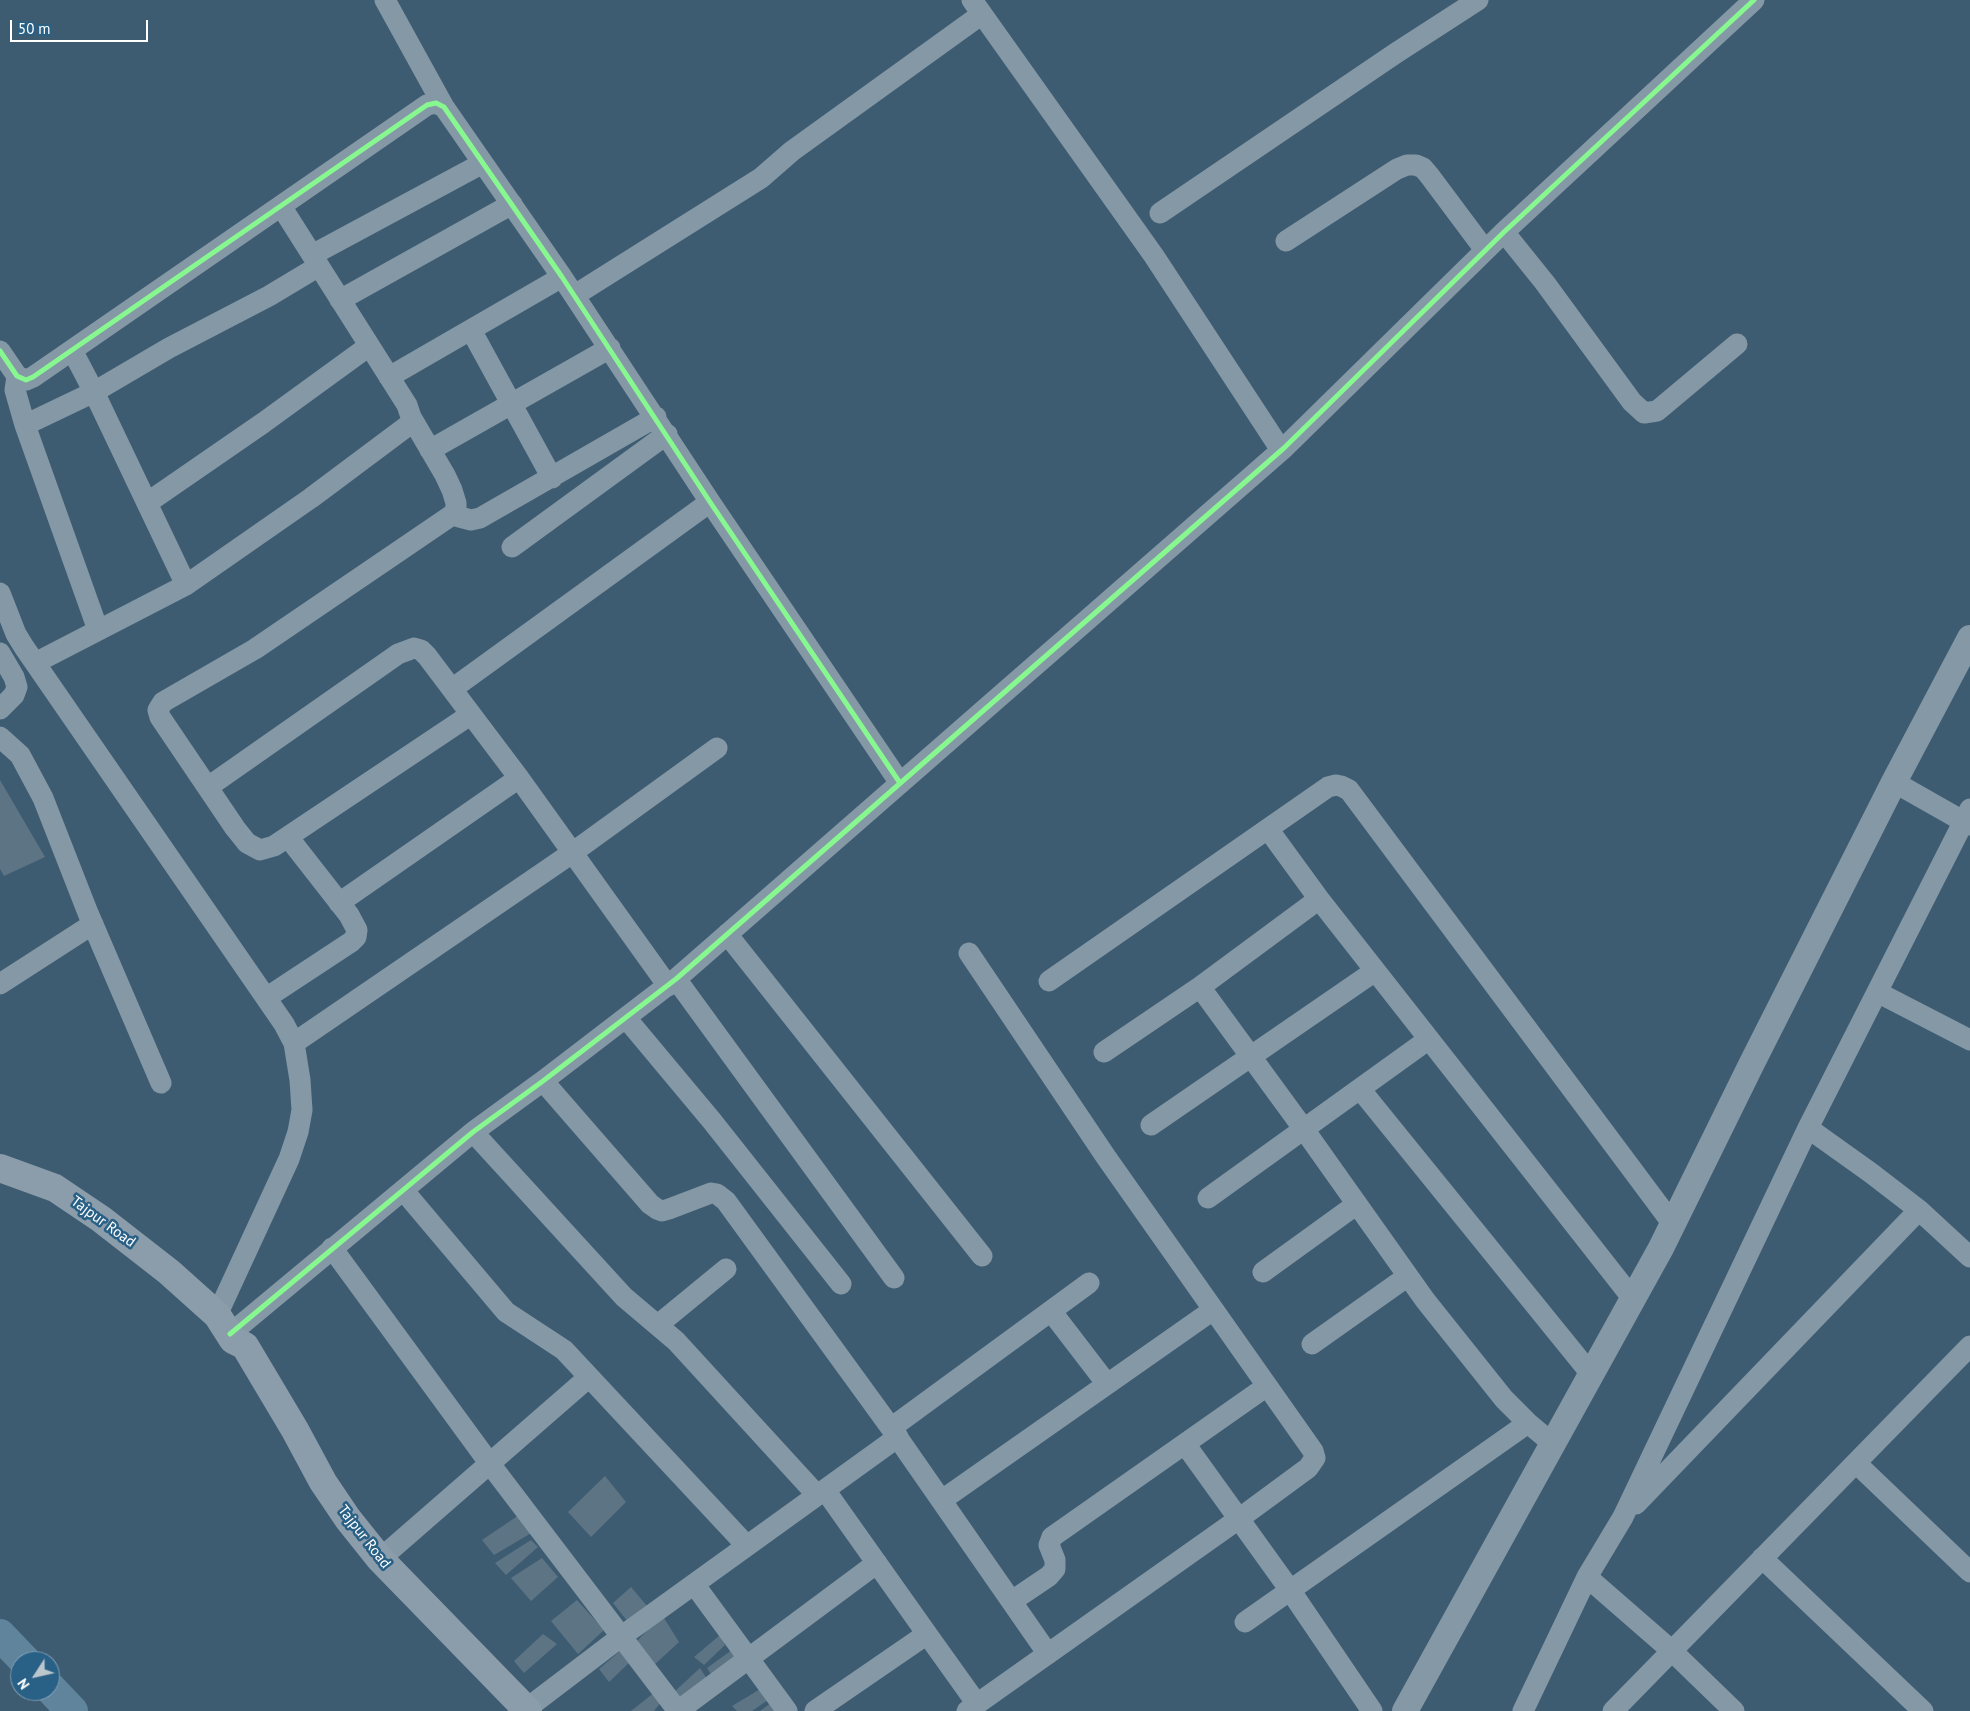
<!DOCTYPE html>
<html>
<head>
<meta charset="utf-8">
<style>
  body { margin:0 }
  #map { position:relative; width:1970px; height:1711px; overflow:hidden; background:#3e5c71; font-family:"PT Sans",sans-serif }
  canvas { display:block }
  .north { position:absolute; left:10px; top:1651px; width:50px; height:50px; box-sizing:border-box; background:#296086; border:1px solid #7fa0b6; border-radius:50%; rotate:235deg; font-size:14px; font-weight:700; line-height:20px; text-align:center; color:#fff }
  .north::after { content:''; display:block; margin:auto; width:18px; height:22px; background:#bbc6cd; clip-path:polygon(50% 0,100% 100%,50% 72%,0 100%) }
  .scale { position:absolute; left:10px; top:20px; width:138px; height:22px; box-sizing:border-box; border:2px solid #fff; border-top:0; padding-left:6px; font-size:15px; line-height:18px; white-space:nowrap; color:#fff; -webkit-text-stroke:4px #296086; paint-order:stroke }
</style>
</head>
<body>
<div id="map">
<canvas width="1970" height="1711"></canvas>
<div class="north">N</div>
<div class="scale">50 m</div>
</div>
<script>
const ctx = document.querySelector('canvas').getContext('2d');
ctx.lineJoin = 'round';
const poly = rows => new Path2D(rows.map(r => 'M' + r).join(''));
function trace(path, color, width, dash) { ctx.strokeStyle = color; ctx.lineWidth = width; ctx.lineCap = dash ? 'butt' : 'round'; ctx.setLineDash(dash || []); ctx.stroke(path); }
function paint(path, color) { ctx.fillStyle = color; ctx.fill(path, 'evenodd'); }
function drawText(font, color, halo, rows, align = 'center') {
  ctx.font = font + ' "PT Sans",sans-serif'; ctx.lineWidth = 5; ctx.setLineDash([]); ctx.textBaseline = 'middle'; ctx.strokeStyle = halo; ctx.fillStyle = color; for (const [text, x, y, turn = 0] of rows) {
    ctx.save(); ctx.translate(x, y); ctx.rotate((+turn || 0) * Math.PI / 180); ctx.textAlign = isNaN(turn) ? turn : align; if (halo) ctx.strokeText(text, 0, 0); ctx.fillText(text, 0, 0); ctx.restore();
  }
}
trace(poly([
  [0,1635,25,1661],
  [50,1688,72,1711]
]), '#5f849c', 32);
paint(poly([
  [0,780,45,857,4,876,0,869],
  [605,1476,626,1502,591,1537,568,1512],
  [519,1515,533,1532,494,1555,482,1540],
  [531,1540,538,1547,506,1575,495,1563],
  [542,1558,558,1577,531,1601,511,1578],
  [631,1587,647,1606,628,1622,613,1603],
  [577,1600,604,1630,578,1654,551,1621],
  [662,1615,679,1642,653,1666,637,1641],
  [543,1634,557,1644,524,1673,514,1661],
  [720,1635,725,1645,704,1665,694,1657],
  [732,1650,738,1660,713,1678,707,1668],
  [620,1651,632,1660,609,1682,599,1669],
  [700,1668,709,1682,682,1701,673,1693],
  [762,1688,768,1700,752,1711,737,1711,732,1706],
  [655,1692,661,1702,654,1711,631,1711],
  [772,1702,776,1711,760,1711]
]), '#5d7485');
trace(poly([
  [385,0,444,107],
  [972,0,1154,256,1281,450],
  [1160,213,1396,53,1478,0],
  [1504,232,1545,283,1632,402,1644,413,1657,411,1737,344],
  [1286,241,1397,169,1407,165,1416,165,1423,168,1429,175,1485,250],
  [312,255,483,163],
  [575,295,761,178,792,151,982,14],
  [340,300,512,204],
  [471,330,552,478],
  [72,350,94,392,186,585],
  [0,351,17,376,26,380,33,377,427,105,436,103,444,107,562,277,710,502,900,783],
  [17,376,15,390,25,425,98,630],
  [389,377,562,277],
  [411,417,445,475,452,490,456,503,456,509,452,515,255,649,163,702,158,710,160,717,235,828,247,843,260,850,274,846,470,715],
  [25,425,94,392,169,348,269,296,319,266],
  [430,450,610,348],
  [147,503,263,423,369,346],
  [452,515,471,520,480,518,656,417],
  [512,547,667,434],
  [0,593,16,634,24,647,284,1024,294,1043,300,1080,302,1110,298,1132,289,1159,217,1315],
  [0,653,14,677,17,687,14,695,0,709],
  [35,663,186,585,311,498,410,424,411,417,407,405,281,206],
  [452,689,710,502],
  [0,737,20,755,43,798,88,913,161,1083],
  [1894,782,1970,825],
  [208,787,398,654,414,648,421,650,427,656,519,778,668,986],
  [1268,829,1319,899],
  [339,903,519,778],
  [727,934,982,1256],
  [676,979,894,1278],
  [1049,981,1328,787,1336,785,1341,786,1349,790,1672,1223],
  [0,984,93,924],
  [1200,987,1303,1128,1425,1300,1504,1399,1528,1423,1552,1443],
  [1877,992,1970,1040],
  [266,998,351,942,356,937,357,930,349,915,288,837],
  [626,1018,712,1121,841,1284],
  [294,1043,572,853,717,748],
  [1104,1052,1200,987,1319,899,1633,1299],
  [543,1081,650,1204,657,1209,662,1211,669,1209,711,1193,717,1194,726,1201,891,1428,1048,1654],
  [1360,1089,1591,1374],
  [1151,1125,1375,971],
  [1808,1128,1871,1173,1919,1210,1970,1257],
  [473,1132,624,1297,676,1341,817,1495],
  [403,1190,506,1312,564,1350,747,1546],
  [1208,1198,1429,1039],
  [332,1248,490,1464,678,1711],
  [1263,1272,1357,1204],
  [1051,1311,1107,1384],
  [659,1324,726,1269],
  [230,1334,473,1132,543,1081,676,979,1284,448,1504,232,1754,0],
  [1312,1344,1408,1276],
  [891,1428,1089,1283],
  [1185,1444,1290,1590,1372,1711],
  [1856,1463,1970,1572],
  [942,1500,1213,1310],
  [1636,1504,1919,1210],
  [1762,1558,1923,1711],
  [380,1559,589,1377],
  [1587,1577,1672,1651,1734,1711],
  [694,1584,787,1711],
  [1012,1601,1049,1576,1055,1569,1055,1560,1049,1545,1052,1537,1267,1386],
  [1245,1622,1528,1423],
  [927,1634,977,1704],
  [526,1709,622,1636,898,1437],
  [678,1711,877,1563],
  [815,1711,927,1634,825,1490],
  [967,1711,1240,1518,1308,1468,1315,1458,1313,1451,1106,1157,969,953],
  [1523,1711,1587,1577,1623,1517,1808,1128,1970,809],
  [1613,1711,1970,1346]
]), '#8598a6', 21);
trace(poly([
  [1405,1711,1661,1248,1752,1063,1894,782,1970,638]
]), '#8598a6', 26);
trace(poly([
  [0,1168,55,1188,101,1219,169,1272,217,1315,233,1340,245,1346,295,1430,323,1482,348,1519,380,1559,528,1711]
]), '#8b9dab', 28);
trace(poly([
  [0,351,17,376,26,380,33,377,427,105,436,103,444,107,562,277,710,502,900,783],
  [230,1334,473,1132,543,1081,676,979,1284,448,1504,232,1754,0]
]), '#87f88f', 5);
drawText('15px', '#fff', '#296086', [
  ["Tajpur Road",103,1222,36],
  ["Tajpur Road",364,1537,52]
]);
</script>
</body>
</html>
